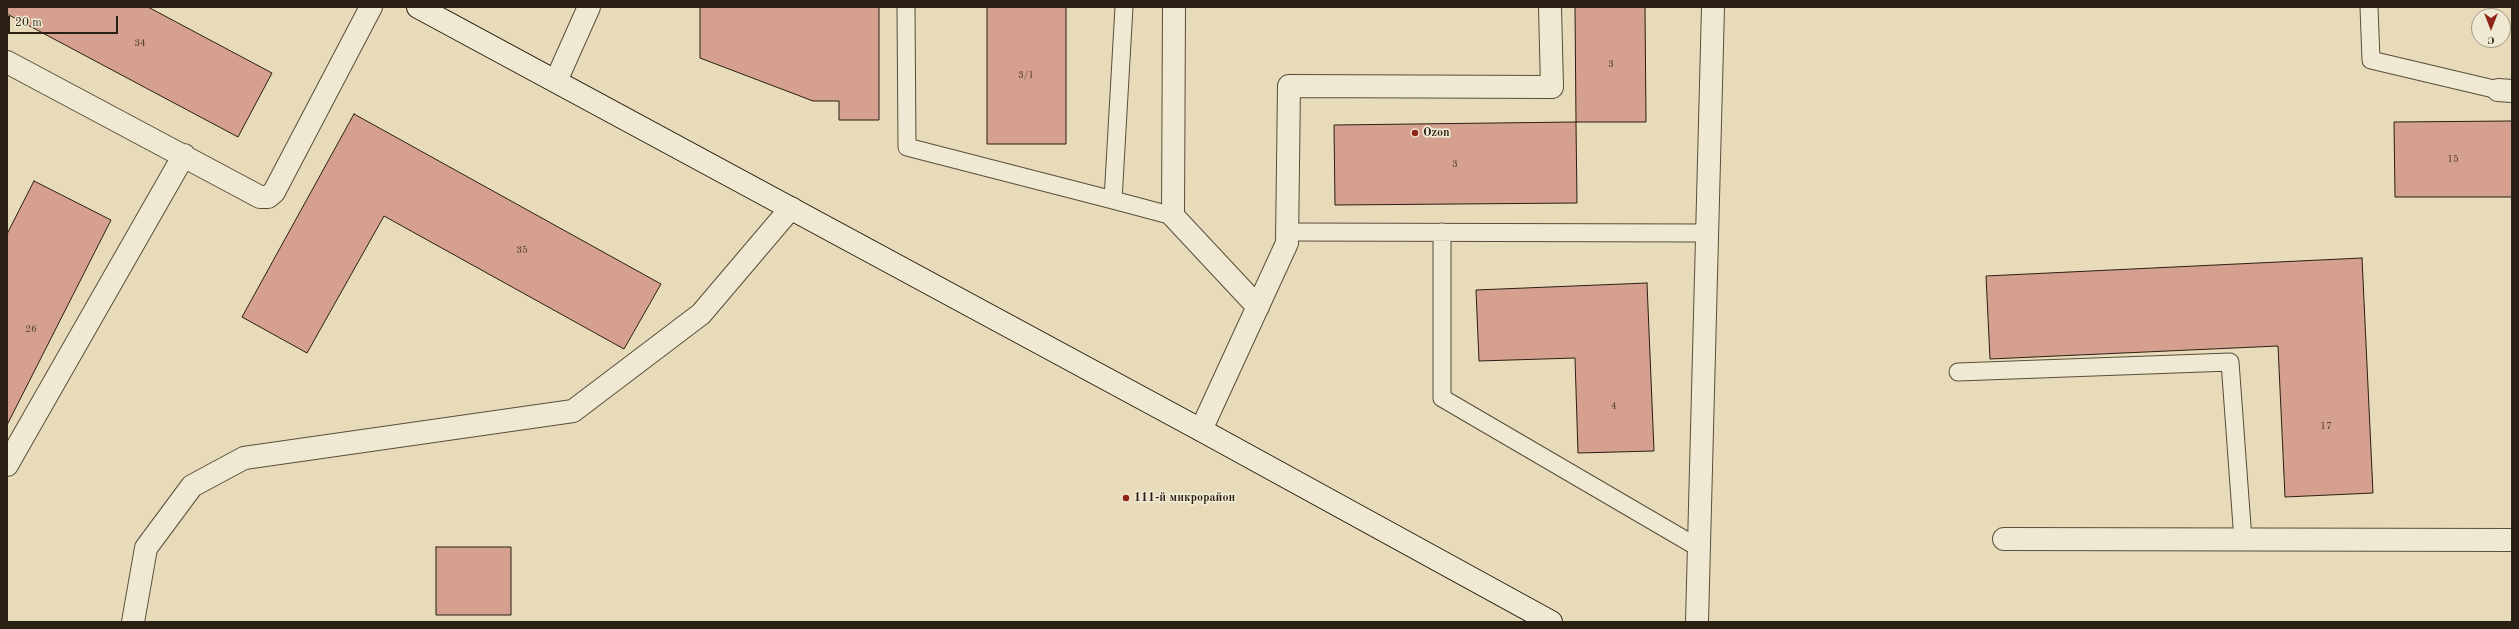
<!DOCTYPE html>
<html>
<head>
<meta charset="utf-8">
<style>
  body { margin:0 }
  #map { position:relative; width:2519px; height:629px; overflow:hidden; background:#e7dbb9; font-family:"Old Standard TT",serif }
  canvas { display:block }
  .frame { position:absolute; inset:0; border:8px solid #291f13; pointer-events:none }
  .north { position:absolute; left:2471px; top:8px; width:40px; height:40px; box-sizing:border-box; background:#efe8d2; border:1px solid #a09886; border-radius:50%; rotate:180deg; font-size:11px; font-weight:700; line-height:16px; text-align:center; color:#291f13 }
  .north::after { content:''; display:block; margin:auto; width:14px; height:18px; background:#8f2418; clip-path:polygon(50% 0,100% 100%,50% 72%,0 100%) }
  .scale { position:absolute; left:8px; top:16px; width:110px; height:18px; box-sizing:border-box; border:2px solid #291f13; border-top:0; padding-left:5px; font-size:12px; line-height:14px; white-space:nowrap; color:#291f13; -webkit-text-stroke:3px #efe8d2; paint-order:stroke }
</style>
</head>
<body>
<div id="map">
<canvas width="2519" height="629"></canvas>
<div class="frame"></div>
<div class="north">С</div>
<div class="scale">20 m</div>
</div>
<script>
const ctx = document.querySelector('canvas').getContext('2d');
ctx.lineJoin = 'round';
function paint(path, color) { ctx.fillStyle = color; ctx.fill(path, 'evenodd'); }
const poly = rows => new Path2D(rows.map(r => 'M' + r).join(''));
function trace(path, color, width, dash) { ctx.strokeStyle = color; ctx.lineWidth = width; ctx.lineCap = dash ? 'butt' : 'round'; ctx.setLineDash(dash || []); ctx.stroke(path); }
function drawText(font, color, halo, rows, align = 'center') {
  ctx.font = font + ' "Old Standard TT",serif'; ctx.lineWidth = 3.5; ctx.setLineDash([]); ctx.textBaseline = 'middle'; ctx.strokeStyle = halo; ctx.fillStyle = color; for (const [text, x, y, turn = 0] of rows) {
    ctx.save(); ctx.translate(x, y); ctx.rotate((+turn || 0) * Math.PI / 180); ctx.textAlign = isNaN(turn) ? turn : align; if (halo) ctx.strokeText(text, 0, 0); ctx.fillText(text, 0, 0); ctx.restore();
  }
}
const building = poly([
  [7,7,148,7,272,73,238,137,7,14,7,7],
  [700,7,879,7,879,120,839,120,839,101,813,101,700,58,700,7],
  [987,7,1066,7,1066,144,987,144,987,7],
  [1575,7,1645,7,1646,122,1576,122,1575,7],
  [354,114,661,284,624,349,384,216,307,353,242,317,354,114],
  [2512,121,2512,197,2395,197,2394,122,2512,121],
  [1576,122,1577,203,1335,205,1334,125,1576,122],
  [34,181,111,220,7,425,7,234,34,181],
  [2362,258,2373,493,2285,497,2278,346,1990,359,1986,276,2362,258],
  [1647,283,1654,451,1578,453,1575,358,1479,361,1476,290,1647,283],
  [436,547,511,547,511,615,436,615,436,547]
]);
paint(building, '#d5a08f');
trace(building, '#291f13', 1);
const lane = poly([
  [906,7,907,147,1113,200],
  [1124,7,1113,200,1173,216],
  [2369,7,2371,60,2498,90],
  [1287,232,1707,233],
  [1442,232,1442,398,1699,548],
  [1958,372,2230,362,2243,540]
]);
const street = poly([
  [1174,7,1173,216,1258,307],
  [7,62,260,197,268,197,274,192,371,7],
  [556,81,589,7],
  [2498,90,2512,91],
  [1201,430,1287,243,1289,86,1552,87,1550,7],
  [7,465,184,155],
  [2004,539,2512,540],
  [133,622,146,548,192,486,244,458,573,411,701,314,791,208],
  [1697,622,1713,7]
]);
const secondary = poly([
  [418,7,1201,430,1551,622]
]);
trace(lane, '#584e3c', 19);
trace(street, '#584e3c', 24);
trace(secondary, '#291f13', 24);
trace(lane, '#efe8d2', 17);
trace(street, '#efe8d2', 22);
trace(secondary, '#efe8d2', 22);
for (const [x, y, r, color] of [
  [1415,133,4,"#8f2418"],
  [1126,498,4,"#8f2418"]
]) { const dot = new Path2D(); dot.arc(x, y, r, 0, 2 * Math.PI); ctx.fillStyle = color; ctx.fill(dot); trace(dot, '#efe8d2', 1.5); }
drawText('10px', '#543f32', null, [
  ["34",140,43],
  ["3",1611,64],
  ["3/1",1026,75],
  ["15",2453,159],
  ["3",1455,164],
  ["35",522,250],
  ["26",31,329],
  ["4",1614,406],
  ["17",2326,426]
]);
drawText('bold 12px', '#291f13', '#efe8d2', [
  ["Ozon",1423,133],
  ["111-й микрорайон",1134,498]
], 'left');
</script>
</body>
</html>
